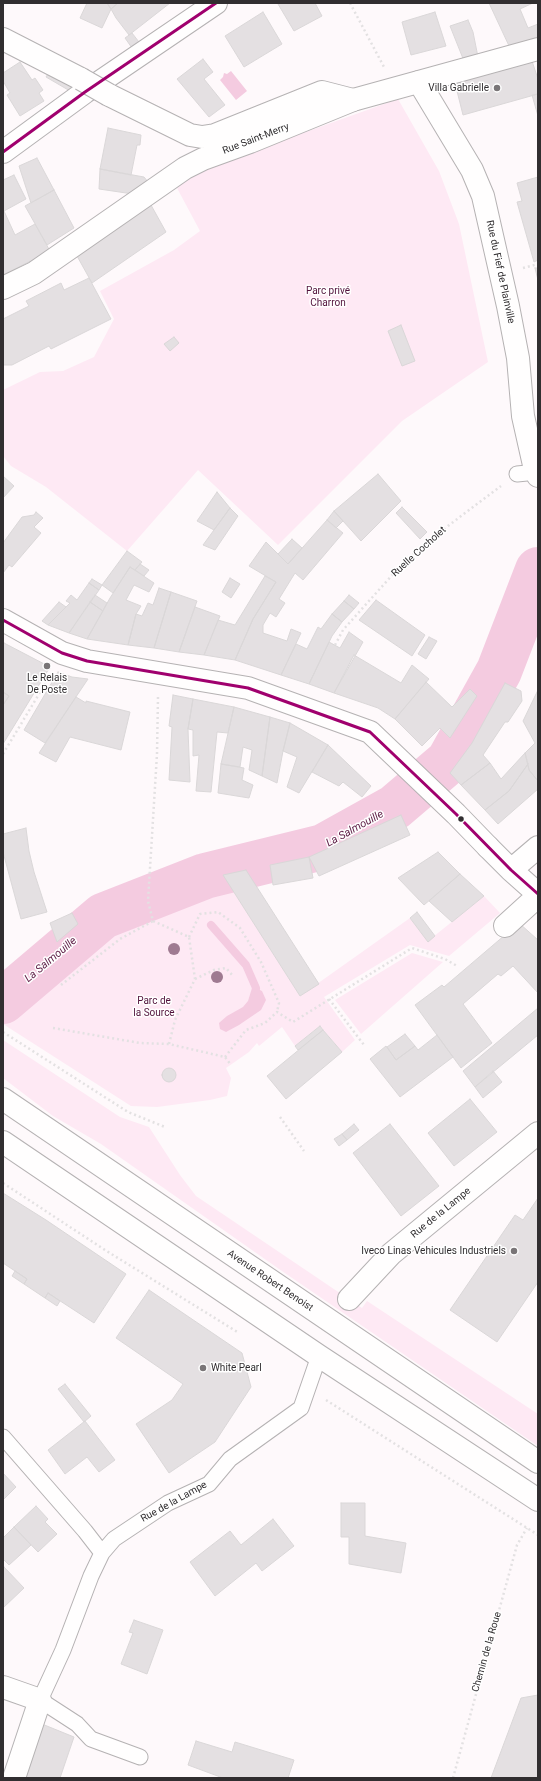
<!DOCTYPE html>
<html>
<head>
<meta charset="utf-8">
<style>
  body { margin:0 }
  #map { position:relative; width:541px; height:1781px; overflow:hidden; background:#fef9fb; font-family:Roboto,sans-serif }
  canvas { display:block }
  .frame { position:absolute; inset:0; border:4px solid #312e30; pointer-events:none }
</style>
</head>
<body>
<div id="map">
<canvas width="541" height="1781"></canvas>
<div class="frame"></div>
</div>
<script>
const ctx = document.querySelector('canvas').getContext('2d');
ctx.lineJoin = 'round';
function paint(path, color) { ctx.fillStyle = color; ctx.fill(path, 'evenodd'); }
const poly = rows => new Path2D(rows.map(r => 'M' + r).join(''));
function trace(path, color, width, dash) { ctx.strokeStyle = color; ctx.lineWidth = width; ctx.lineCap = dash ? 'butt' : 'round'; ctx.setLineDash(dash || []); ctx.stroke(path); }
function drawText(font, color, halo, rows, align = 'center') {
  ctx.font = font + ' Roboto,sans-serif'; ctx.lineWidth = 3; ctx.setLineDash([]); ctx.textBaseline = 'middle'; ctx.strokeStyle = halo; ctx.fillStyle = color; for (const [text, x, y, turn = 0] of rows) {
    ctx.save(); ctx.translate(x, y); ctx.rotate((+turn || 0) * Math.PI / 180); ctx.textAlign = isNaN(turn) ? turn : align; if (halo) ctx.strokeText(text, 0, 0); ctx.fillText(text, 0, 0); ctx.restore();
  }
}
paint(poly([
  [398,99,439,171,459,224,488,362,402,421,278,545,198,470,127,551,46,487,11,466,3,456,3,390,40,372,63,371,94,357,114,319,100,291,174,250,200,231,177,188,194,172],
  [223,875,300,996,410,918,428,941,484,896,500,913,449,956,410,945,324,997,355,1040,342,1052,320,1026,295,1046,282,1027,259,1046,257,1043,249,1052,226,1068,231,1078,227,1096,210,1100,157,1107,131,1106,3,1024,3,1021,64,956,103,926,116,917],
  [412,953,443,962,361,1034,335,1000],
  [3,1040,120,1117,149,1127,180,1175,196,1196,362,1308,367,1301,538,1414,538,1446,279,1269,101,1144,53,1116,3,1078]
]), '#fee9f4');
paint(poly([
  [231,71,247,91,236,100,220,80,223,77,224,73,227,74],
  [252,988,256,988,262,991,266,1000,261,1010,239,1025,226,1032,220,1029,219,1023,227,1016,243,1007,248,1001]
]), '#f4cbe0');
trace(poly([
  [211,925,246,965,256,988]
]), '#f4cbe0', 8);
trace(poly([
  [3,1001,103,916,205,876,323,847,395,807,449,761,499,671,538,570]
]), '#f4cbe0', 46);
const building = poly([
  [87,3,107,3,111,9,102,28,80,18,87,3],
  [107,3,118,3,111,9,107,3],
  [118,3,170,3,129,35,116,18,111,9,118,3],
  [279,3,315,3,322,16,294,31,278,4,279,3],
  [489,3,533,3,520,9,528,28,538,24,538,40,510,48,489,3],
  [263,12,282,44,244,67,225,36,263,12],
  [435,12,446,46,411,55,402,22,435,12],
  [468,20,473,32,478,57,464,61,450,26,468,20],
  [132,33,139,42,132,48,125,38,132,33],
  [203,59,213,72,204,79,225,105,209,117,177,79,203,59],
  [532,61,538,79,538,94,463,115,455,83,532,61],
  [20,62,32,80,35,78,43,90,39,93,44,101,20,116,7,95,10,93,3,81,3,73,20,62],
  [49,72,75,88,70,91,46,77,49,72],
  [538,94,538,116,532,95,538,94],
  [108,128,141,135,140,145,137,145,131,175,100,169,108,128],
  [37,158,54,190,31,203,19,166,37,158],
  [100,169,144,177,149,183,133,194,99,189,100,169],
  [14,175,26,199,4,211,15,235,35,224,50,251,3,275,3,180,14,175],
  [538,177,538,260,534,262,517,202,522,201,517,183,538,177],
  [54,190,74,228,47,245,25,206,54,190],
  [151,205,166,232,92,283,77,256,151,205],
  [535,268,538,268,538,280,535,268],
  [89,278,111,319,51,349,49,346,12,365,3,365,3,319,29,306,26,301,61,283,64,290,89,278],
  [401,325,415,361,402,366,388,331,401,325],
  [174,337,179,343,170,351,164,344,174,337],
  [378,474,401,501,361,541,334,511,378,474],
  [3,476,14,486,3,498,3,476],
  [217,492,230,508,214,530,197,521,217,492],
  [402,507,427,532,420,539,396,513,402,507],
  [230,508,238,516,215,550,203,545,230,508],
  [334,511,343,521,336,528,327,520,334,511],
  [36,512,43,518,34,527,41,533,12,567,9,565,3,573,3,543,22,517,34,515,36,512],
  [327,520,343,533,303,580,295,573,279,599,285,603,276,617,270,613,263,625,263,633,287,641,291,629,301,633,281,675,235,660,253,619,276,582,249,566,266,542,288,564,327,520],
  [292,539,302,548,288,564,278,554,292,539],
  [127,551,142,562,135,570,130,567,113,593,102,585,127,551],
  [140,564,149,570,144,576,135,570,140,564],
  [130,567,154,583,149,592,134,585,126,600,141,606,136,614,128,645,87,639,110,598,130,567],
  [265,576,276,582,253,619,235,660,204,655,218,620,235,625,265,576],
  [230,578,240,584,231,598,222,592,230,578],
  [92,579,102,585,99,590,89,583,92,579],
  [89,583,99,590,69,633,48,625,70,603,66,601,71,595,77,600,89,583],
  [159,588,171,592,154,648,128,645,136,614,142,616,148,603,153,605,159,588],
  [171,592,197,601,179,652,154,648,171,592],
  [95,595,107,603,103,611,90,602,95,595],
  [349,595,359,603,354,609,344,601,349,595],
  [376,600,425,635,412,656,359,620,376,600],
  [344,601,354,609,342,622,332,614,344,601],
  [59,602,66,607,48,625,42,621,59,602],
  [90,602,103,611,87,639,69,633,90,602],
  [195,607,220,616,204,655,179,652,195,607],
  [332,614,342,622,332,636,309,684,281,675,296,644,307,649,318,627,321,629,332,614],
  [349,632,363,642,334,693,309,684,329,642,340,648,349,632],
  [429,637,437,641,426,659,418,654,429,637],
  [4,643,50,667,3,744,3,705,9,696,3,692,3,646,4,643],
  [354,655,401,683,412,665,429,679,395,719,378,708,334,693,354,655],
  [58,672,72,677,88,679,45,743,24,730,58,672],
  [426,682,452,707,470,689,477,696,450,738,440,728,422,746,395,719,426,682],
  [505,683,521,691,522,701,508,722,505,722,483,755,490,763,461,785,450,773,472,743,505,683],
  [538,690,538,781,529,770,525,753,535,743,523,721,538,690],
  [3,692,9,696,3,705,3,692],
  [173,695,193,699,188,729,190,782,169,780,172,727,169,726,173,695],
  [76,697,86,703,86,701,130,712,121,750,70,737,56,762,39,753,76,697],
  [193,699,234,707,228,733,217,732,211,792,196,791,199,755,193,756,193,730,188,729,193,699],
  [234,707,270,717,262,776,249,770,252,750,243,747,240,767,221,764,234,707],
  [270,717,290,723,283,751,277,783,262,776,270,717],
  [290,723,328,745,299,793,287,787,297,757,283,751,290,723],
  [328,745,371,786,362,797,343,782,339,786,312,772,328,745],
  [525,753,528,764,509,791,485,810,461,785,490,763,501,779,525,753],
  [221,764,244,768,242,780,253,785,249,798,218,793,221,764],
  [528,764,529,770,538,781,538,789,498,824,485,810,509,791,528,764],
  [401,815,410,835,319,876,309,857,401,815],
  [26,828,29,851,34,872,47,912,21,919,3,852,3,834,26,828],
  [438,852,460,874,424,905,398,878,438,852],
  [309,857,313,878,273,885,270,865,309,857],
  [246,870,319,984,300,996,223,875,246,870],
  [460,874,484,896,452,922,429,901,460,874],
  [417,912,435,936,428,942,410,918,417,912],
  [72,913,78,924,57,942,50,923,72,913],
  [519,923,538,940,538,993,513,966,501,976,498,974,463,1004,492,1043,461,1068,415,1005,442,985,444,987,519,923],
  [538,1008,538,1035,475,1087,463,1071,538,1008],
  [320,1026,323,1030,298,1050,295,1046,320,1026],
  [323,1030,342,1052,286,1099,267,1076,323,1030],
  [405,1034,415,1046,396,1060,387,1047,405,1034],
  [437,1035,453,1057,400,1097,370,1059,386,1046,396,1060,415,1046,418,1050,437,1035],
  '162 1075a7 7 0 1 1 14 0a7 7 0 1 1-14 0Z',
  [493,1071,502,1082,483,1098,475,1087,493,1071],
  [470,1099,497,1132,454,1166,428,1133,470,1099],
  [354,1124,359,1130,347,1140,342,1134,354,1124],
  [390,1124,439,1186,401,1216,353,1153,390,1124],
  [342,1134,347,1140,339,1146,334,1139,342,1134],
  [3,1193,46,1220,126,1274,94,1323,48,1293,45,1298,24,1284,27,1279,3,1263,3,1193],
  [538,1198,538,1282,497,1342,450,1310,515,1215,523,1220,538,1198],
  [15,1271,27,1279,24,1284,12,1276,15,1271],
  [149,1290,242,1353,251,1387,215,1442,169,1473,136,1424,172,1400,183,1384,116,1338,149,1290],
  [48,1293,60,1301,57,1306,45,1298,48,1293],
  [65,1384,91,1416,84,1422,58,1389,65,1384],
  [85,1421,115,1460,99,1472,87,1457,65,1474,48,1450,85,1421],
  [3,1473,16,1487,3,1500,3,1473],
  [341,1503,365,1503,365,1536,406,1543,401,1573,349,1564,349,1537,341,1537,341,1503],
  [36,1506,48,1519,45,1522,57,1534,38,1552,14,1527,36,1506],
  [273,1519,294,1546,262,1571,256,1563,215,1596,190,1562,230,1531,241,1545,273,1519],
  [14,1527,31,1545,9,1565,3,1559,3,1538,14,1527],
  [4,1567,24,1588,3,1608,3,1568,4,1567],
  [134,1620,163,1630,147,1674,121,1664,133,1633,129,1632,134,1620],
  [538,1695,538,1778,491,1778,521,1698,538,1695],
  [42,1724,74,1737,60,1778,23,1778,42,1724],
  [196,1741,232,1752,235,1742,294,1760,288,1778,223,1778,188,1765,196,1741]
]);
paint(building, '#e4e0e2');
trace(building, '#dad7d8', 1);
const lane = poly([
  [517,474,537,472],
  [3,1437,85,1531,102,1553],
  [140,1757,91,1739,77,1724,40,1700,63,1650,91,1576,102,1553,114,1539,168,1503,209,1484,230,1459,301,1408,319,1356]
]);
const street = poly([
  [3,39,81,79],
  [419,82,472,170,483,196,508,306,518,358,523,416,534,465,538,476],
  [109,95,190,135,202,137,215,135,322,92,353,100],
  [3,152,85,92,216,3],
  [488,847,511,870,538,894],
  [511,870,538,847],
  [505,926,538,896],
  [349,1299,391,1254,538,1133],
  [3,1687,40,1700,14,1778]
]);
const secondary = poly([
  [3,288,34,273,185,168,203,159,250,142,353,100,538,49],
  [3,620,62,653,87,661,248,688,370,732,456,814,488,847]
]);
const primary = poly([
  [3,1099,538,1462],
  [3,1142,319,1356,538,1500]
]);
trace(lane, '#b5b2b3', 17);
trace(street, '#b5b2b3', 24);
trace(secondary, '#b5b2b3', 24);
trace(primary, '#b5b2b3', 24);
trace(poly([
  [350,3,384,67],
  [523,268,538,264],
  [335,645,343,630,403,563,432,538,501,486],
  [158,697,157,754,148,901,153,921,189,937,195,979,175,1020,169,1044,225,1057,231,1065],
  [3,754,51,674],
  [189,937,200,914,218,912,240,928,261,962,279,1003,277,1012],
  [195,979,214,970,226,968,233,976],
  [61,985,120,939,153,921],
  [329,999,364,1045],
  [53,1028,140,1043,169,1044],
  [3,1032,128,1112,165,1127],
  [225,1057,246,1030,265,1023,277,1012,293,1022,412,948,445,959,457,966],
  [280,1117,304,1151],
  [3,1183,105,1250,239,1333],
  [326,1400,538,1535],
  [453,1778,517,1545,527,1528]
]), '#e3e1e2', 2.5, [2, 3]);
trace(lane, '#fffefe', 15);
trace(street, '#fffefe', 22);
trace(secondary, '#fffefe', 22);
trace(primary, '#fffefe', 22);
const streetBridge = poly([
  [81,79,109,95]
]);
trace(streetBridge, '#b5b2b3', 24, []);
trace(streetBridge, '#fffefe', 22);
trace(poly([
  [3,152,85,92,216,3],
  [3,620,62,653,87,661,248,688,370,732,456,814,511,870,538,894]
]), '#a0006e', 3);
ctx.fillStyle = '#9f7a91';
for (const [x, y] of [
  [174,949],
  [217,977]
]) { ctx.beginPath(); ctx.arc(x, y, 6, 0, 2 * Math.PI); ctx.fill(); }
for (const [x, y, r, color] of [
  [497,88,4,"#797577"],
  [47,666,4,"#797577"],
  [461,819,3.5,"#312e30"],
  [514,1251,4,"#797577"],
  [203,1368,4,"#797577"]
]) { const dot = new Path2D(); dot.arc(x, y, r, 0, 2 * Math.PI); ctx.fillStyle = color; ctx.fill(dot); trace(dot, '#fff', 1.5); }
drawText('10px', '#312e30', '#fff', [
  ["Villa Gabrielle",489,88],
  ["Le Relais",47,678,"center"],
  ["De Poste",47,690,"center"],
  ["Iveco Linas Vehicules Industriels",506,1251],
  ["White Pearl",211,1368,"left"]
], 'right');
drawText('10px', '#312e30', '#fff', [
  ["Rue Saint-Merry",256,139,-21],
  ["Rue du Fief de Plainville",500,272,78],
  ["Ruelle Cocholet",419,552,-42],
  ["Rue de la Lampe",441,1213,-39],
  ["Avenue Robert Benoist",270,1281,34],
  ["Rue de la Lampe",174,1502,-29],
  ["Chemin de la Roue",487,1652,-74]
]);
drawText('10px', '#51123b', '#fff', [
  ["Parc privé",328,291],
  ["Charron",328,303],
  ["Parc de",154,1001],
  ["la Source",154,1013]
]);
drawText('italic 11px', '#602149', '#fff', [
  ["La Salmouille",355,829,-29],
  ["La Salmouille",51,960,-40]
]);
</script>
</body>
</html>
